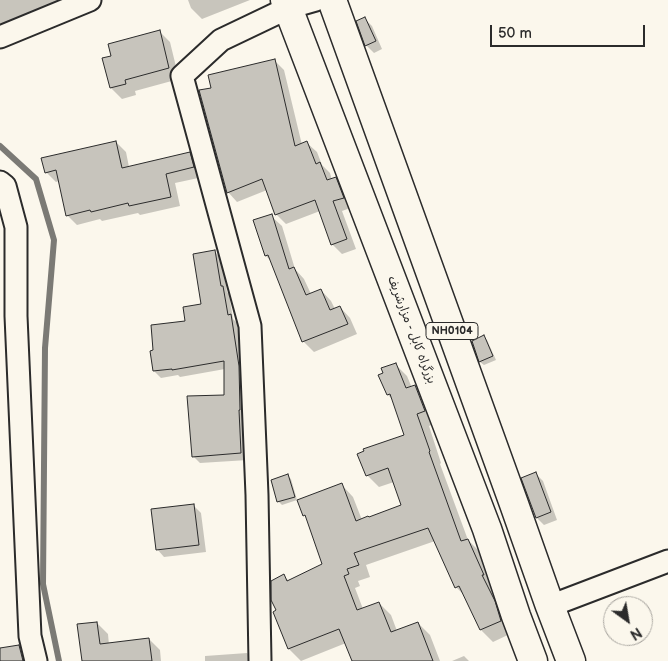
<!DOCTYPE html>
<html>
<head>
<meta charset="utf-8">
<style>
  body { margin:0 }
  #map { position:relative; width:668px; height:661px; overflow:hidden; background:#fbf7ec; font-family:"Balsamiq Sans",sans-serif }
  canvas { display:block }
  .north { position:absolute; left:603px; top:596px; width:50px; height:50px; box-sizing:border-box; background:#fbf7ec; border:1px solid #a8a59f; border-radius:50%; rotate:148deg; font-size:14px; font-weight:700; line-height:20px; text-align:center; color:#2b2b2b }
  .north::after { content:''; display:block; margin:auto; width:18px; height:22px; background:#2b2b2b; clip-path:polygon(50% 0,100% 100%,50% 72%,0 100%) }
  .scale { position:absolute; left:490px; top:25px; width:155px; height:22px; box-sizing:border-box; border:2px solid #2b2b2b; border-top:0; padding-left:6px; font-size:15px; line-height:18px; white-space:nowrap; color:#2b2b2b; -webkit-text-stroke:4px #fbf7ec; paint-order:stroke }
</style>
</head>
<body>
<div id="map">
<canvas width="668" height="661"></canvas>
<div class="north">N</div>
<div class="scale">50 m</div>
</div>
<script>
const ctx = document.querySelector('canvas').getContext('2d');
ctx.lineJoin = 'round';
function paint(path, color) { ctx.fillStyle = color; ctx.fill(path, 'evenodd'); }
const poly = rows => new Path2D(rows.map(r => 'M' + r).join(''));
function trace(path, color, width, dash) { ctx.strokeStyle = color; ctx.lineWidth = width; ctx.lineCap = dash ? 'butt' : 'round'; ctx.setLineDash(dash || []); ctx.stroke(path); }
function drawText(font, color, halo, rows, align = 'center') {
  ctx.font = font + ' "Balsamiq Sans","Playpen Sans Arabic",sans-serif'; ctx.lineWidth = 4; ctx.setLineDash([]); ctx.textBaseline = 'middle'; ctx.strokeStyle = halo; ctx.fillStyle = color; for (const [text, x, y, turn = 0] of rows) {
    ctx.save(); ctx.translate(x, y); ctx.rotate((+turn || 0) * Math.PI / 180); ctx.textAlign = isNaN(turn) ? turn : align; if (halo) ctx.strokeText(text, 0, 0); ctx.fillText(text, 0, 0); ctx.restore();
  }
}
paint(poly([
  [0,0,87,0,0,36],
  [188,0,250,0,202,19,191,8],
  [365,19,372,26,382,49,374,53,366,45],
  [159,31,170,42,179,79,135,91,136,95,122,99,111,88],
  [274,60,284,70,302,145,307,143,317,152,322,165,330,173,332,180,336,178,345,188,353,207,342,211,356,249,342,254,332,244,320,211,286,224,276,214,267,190,237,202,228,192,213,89],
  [116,142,126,152,129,167,189,153,199,163,203,177,175,183,180,206,140,215,138,213,102,221,100,219,77,225,67,215,59,181,56,182,46,172],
  [271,216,282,226,295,269,304,279,311,294,321,290,331,301,335,309,340,307,350,318,357,334,314,352,303,341,272,262,266,256],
  [215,252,222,259,227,292,229,294,233,319,237,323,245,374,248,460,200,463,193,456,226,396,225,369,180,377,178,375,161,378,154,371,187,322,203,306],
  [484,337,487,340,496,360,484,365,480,362,473,342],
  [395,364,407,376,412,388,415,387,427,399,436,423,429,426,441,463,440,464,468,540,480,552,495,587,512,633,493,642,481,630,465,596,456,587,435,541,366,565,370,577,358,581,360,586,355,588,363,609,379,603,391,615,397,631,418,623,430,635,440,661,353,661,346,643,301,661,289,649,278,611,284,576,289,581,323,564,307,518,304,515,341,484,353,497,362,520,403,506,394,482,379,487,367,475,406,436,394,401,388,395,384,373],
  [535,473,543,481,557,520,544,525,537,518],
  [288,476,291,479,297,500,282,505,278,501],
  [193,505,201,513,206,552,164,557,157,549],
  [97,623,108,634,109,645,149,639,160,650,161,661,83,661],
  [19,646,26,654,28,661,0,661,0,650],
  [247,653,255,661,205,661,205,656],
  [464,656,469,661,452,661]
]), '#0003');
trace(poly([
  [0,146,36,179,54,240,45,348,43,584,59,661]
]), '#7b7a75', 6);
const building = poly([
  [365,17,376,41,365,46,356,21,365,17],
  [160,30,169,68,125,80,126,84,110,88,102,58,111,56,108,44,160,30],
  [275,59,295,146,307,141,316,164,320,162,327,180,336,177,344,198,333,201,347,239,331,245,315,200,275,215,262,179,227,193,199,90,211,88,208,75,275,59],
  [116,141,122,168,190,152,194,167,166,174,171,197,129,206,128,203,91,212,90,210,66,216,56,170,45,173,41,158,116,141],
  [272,214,289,269,294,267,306,295,321,289,330,310,340,306,348,324,302,342,268,255,265,256,253,220,272,214],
  [215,250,221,286,223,286,228,315,231,314,239,366,240,410,239,410,241,453,192,457,187,396,224,395,224,361,172,370,172,369,153,371,150,351,153,350,151,325,185,321,183,307,201,304,193,254,215,250],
  [484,335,493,356,479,362,472,341,484,335],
  [396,363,406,388,415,385,425,411,417,414,430,451,429,452,461,541,468,539,484,575,482,575,495,601,501,621,480,630,459,586,455,588,428,528,354,553,359,565,347,569,349,574,344,576,357,610,379,602,391,632,418,622,433,661,352,661,339,629,288,649,273,612,276,610,271,600,271,581,284,574,287,581,322,564,305,515,303,516,297,500,342,483,356,521,368,516,369,517,401,505,388,468,366,476,357,454,364,451,363,449,404,435,390,394,387,395,378,375,383,373,381,368,396,363],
  [536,472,551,512,536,518,521,478,536,472],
  [288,474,295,497,277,502,271,480,288,474],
  [194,504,199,545,156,550,151,509,194,504],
  [97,622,100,644,149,638,152,661,82,661,77,624,97,622],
  [19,645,23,661,0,661,0,648,19,645]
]);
paint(building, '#c7c4bc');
trace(building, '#2b2b2b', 1);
const minor = poly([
  [0,37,90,0],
  [0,182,5,186,16,227,16,316,30,636,36,661],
  [550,606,668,561],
  [260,661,257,495,250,326,182,76,221,40,288,8,316,0]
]);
const highway = poly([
  [285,0,487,529,516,616,533,661],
  [332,0,514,504,550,606,571,661]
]);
trace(minor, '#2b2b2b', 25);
trace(highway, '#2b2b2b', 31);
trace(minor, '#fbf7ec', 21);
trace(highway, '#fbf7ec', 28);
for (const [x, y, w] of [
  [452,331,52]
]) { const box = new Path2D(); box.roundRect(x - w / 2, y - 8.5, w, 17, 4); ctx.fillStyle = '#fbf7ec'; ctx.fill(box); trace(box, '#2b2b2b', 1); }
drawText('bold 11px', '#2b2b2b', null, [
  ["NH0104",452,331]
]);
drawText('12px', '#2b2b2b', '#fbf7ec', [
  ["بزرگراه کابل - مزارشریف",411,330,69]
]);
</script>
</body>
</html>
